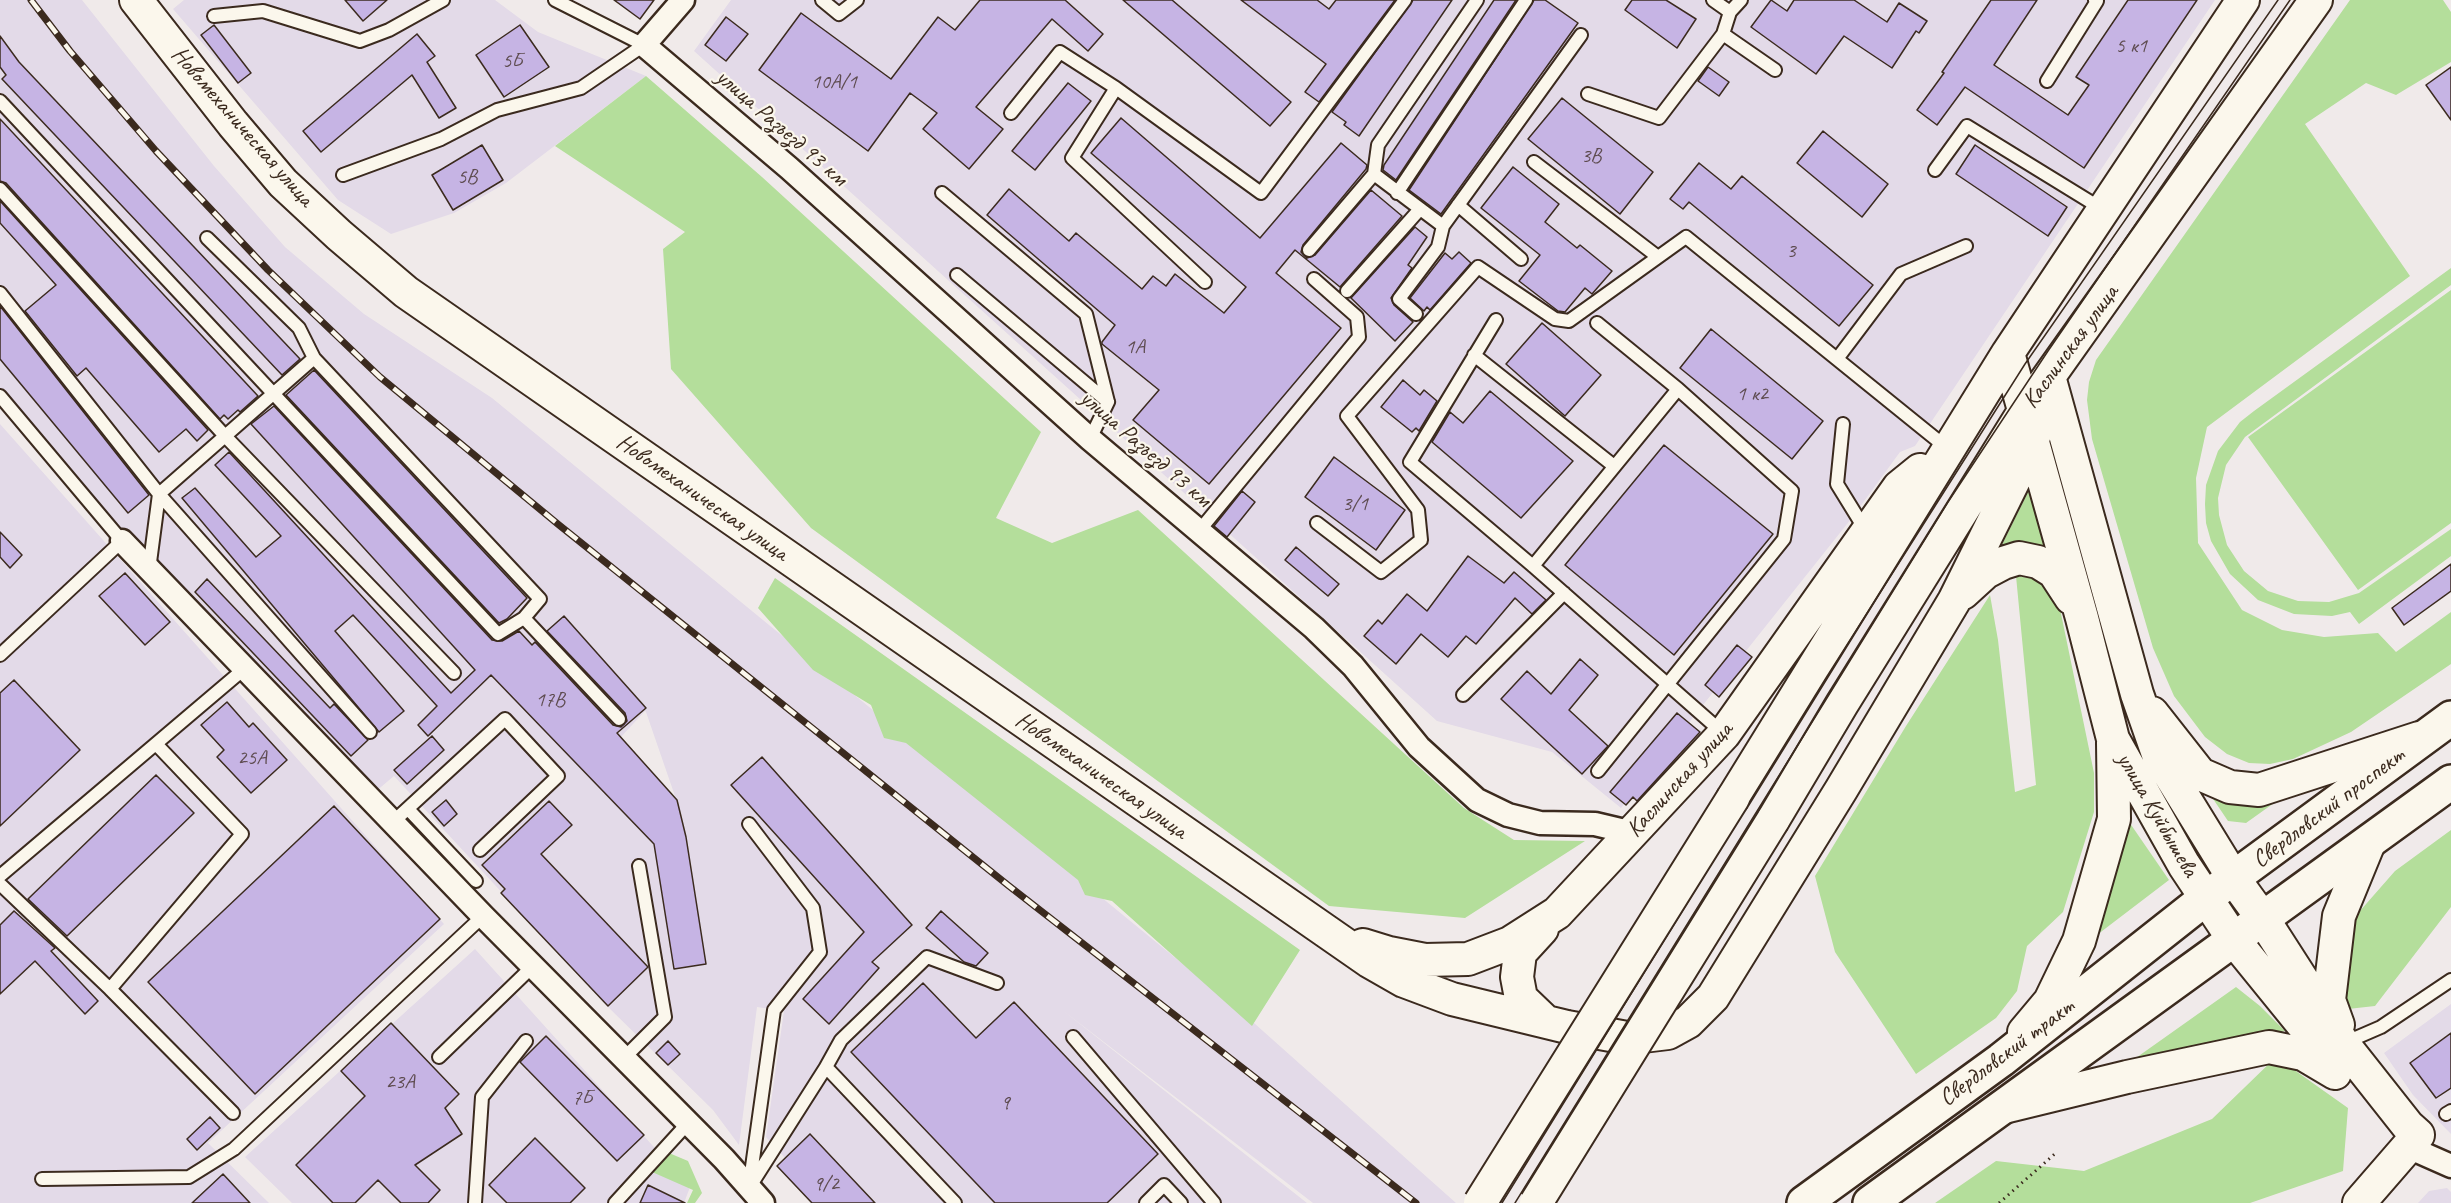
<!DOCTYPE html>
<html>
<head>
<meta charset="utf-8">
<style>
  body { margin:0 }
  canvas { display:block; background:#f0eaea }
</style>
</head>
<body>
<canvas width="2451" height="1203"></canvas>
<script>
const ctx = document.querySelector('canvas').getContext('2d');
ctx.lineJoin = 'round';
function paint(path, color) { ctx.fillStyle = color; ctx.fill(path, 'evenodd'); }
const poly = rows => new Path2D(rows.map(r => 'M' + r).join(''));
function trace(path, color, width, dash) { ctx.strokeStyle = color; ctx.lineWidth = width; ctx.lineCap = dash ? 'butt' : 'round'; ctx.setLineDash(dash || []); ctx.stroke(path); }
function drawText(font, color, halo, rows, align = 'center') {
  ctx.font = font + ' Caveat,sans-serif'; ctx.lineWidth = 4.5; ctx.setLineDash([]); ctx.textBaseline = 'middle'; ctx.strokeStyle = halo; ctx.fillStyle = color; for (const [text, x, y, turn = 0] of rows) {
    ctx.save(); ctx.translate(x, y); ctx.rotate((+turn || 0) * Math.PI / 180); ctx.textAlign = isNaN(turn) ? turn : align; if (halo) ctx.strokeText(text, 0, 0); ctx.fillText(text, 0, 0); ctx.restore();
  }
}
paint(poly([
  [0,0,82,0,214,166,285,247,364,314,492,398,1245,1015,1456,1203,1313,1203,1061,1009,1307,1203,812,1203,777,1166,785,1158,766,1137,784,1011,757,1007,739,1145,713,1110,607,1006,394,776,375,792,100,511,0,394],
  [645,711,646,712,676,799,620,738],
  [184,0,495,0,538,32,646,76,506,183,454,213,391,234,338,200,173,9],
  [731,0,2215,0,1915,446,1900,452,1851,519,1621,808,1552,752,1437,721,694,51],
  [0,424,444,924,208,1143,269,1203,0,1203],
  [475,949,690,1187,684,1203,292,1203,245,1157],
  [2451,1004,2451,1134,2413,1095,2384,1053],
  [2447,1188,2451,1192,2451,1203,2418,1203,2429,1191]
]), '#e3dae8');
paint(poly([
  [2350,0,2443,0,2451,12,2451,62,2396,95,2366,83,2305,124,2410,276,2207,427,2196,478,2198,543,2242,610,2282,630,2324,637,2378,633,2396,652,2451,612,2451,664,2351,732,2293,759,2270,764,2249,763,2227,754,2205,737,2174,696,2153,648,2092,439,2087,400,2089,382,2096,360],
  [646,76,762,177,1041,432,996,518,1052,543,1138,510,1464,808,1514,840,1585,841,1465,918,1329,906,811,528,671,369,663,249,685,232,555,146],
  [2451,268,2451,285,2245,437,2226,465,2218,498,2219,515,2227,545,2244,571,2268,591,2298,601,2329,602,2359,593,2451,529,2451,556,2359,624,2350,612,2332,616,2294,614,2258,600,2230,574,2211,541,2206,523,2205,504,2206,485,2218,451,2240,422,2254,411],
  [2451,290,2451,523,2358,590,2248,437],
  [2031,486,2053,560,1996,557],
  [2016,576,2036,579,2050,590,2059,604,2094,773,2094,812,2063,912,2027,946,2017,991,1996,1018,1916,1074,1835,952,1815,876,1906,726,1990,595,1998,640,2015,792,2036,785],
  [775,578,1300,950,1252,1026,1112,901,1085,895,1078,880,906,743,884,738,871,705,813,670,758,608],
  [2201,781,2288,793,2246,823,2228,821],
  [2125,816,2169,880,2089,941],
  [2451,830,2451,907,2375,1006,2339,1010,2352,920,2395,871],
  [2236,987,2260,1006,2285,1031,2133,1060],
  [2276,1057,2348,1108,2343,1171,2250,1203,1935,1203,1996,1161,2084,1171,2212,1119],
  [669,1153,688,1161,702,1193,695,1203,687,1203,693,1190,643,1168]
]), '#b4de9b');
const building = poly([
  [345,0,387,0,363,21,345,0],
  [614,0,654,0,640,19,614,0],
  [980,0,1065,0,1103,34,1088,51,1052,19,976,107,1003,129,969,169,923,129,937,113,910,93,868,151,759,70,801,13,891,79,938,17,955,30,980,0],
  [1123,0,1172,0,1291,102,1270,126,1123,0],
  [1241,0,1317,0,1329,9,1336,0,1395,0,1319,102,1305,92,1326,64,1241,0],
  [1413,0,1452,0,1359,136,1344,125,1346,122,1332,112,1413,0],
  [1494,0,1516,0,1396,180,1383,170,1384,165,1494,0],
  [1534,0,1545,0,1578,23,1441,214,1409,190,1534,0],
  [1632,0,1666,0,1696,19,1677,48,1625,10,1632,0],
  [1771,0,1787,11,1794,0,1854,0,1887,22,1899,3,1927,21,1919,33,1916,31,1892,68,1844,36,1816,74,1751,27,1771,0],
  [1991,0,2037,0,1994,65,2068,115,2089,85,2076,77,2128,0,2197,0,2084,168,1965,87,1937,125,1917,110,1944,73,1942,72,1991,0],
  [726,17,748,34,726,61,705,45,726,17],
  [214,25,251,73,238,83,201,35,214,25],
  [520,25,549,67,504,97,476,55,520,25],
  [417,34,435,56,427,62,456,108,439,118,412,75,321,152,303,131,417,34],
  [0,36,19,62,300,359,282,375,2,79,6,75,0,67,0,36],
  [1708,67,1729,82,1719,96,1698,81,1708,67],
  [2451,67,2451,120,2426,85,2451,67],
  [1068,83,1091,101,1035,170,1012,151,1068,83],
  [1562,98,1653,172,1620,214,1528,139,1562,98],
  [1121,118,1260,238,1341,143,1367,165,1366,169,1303,245,1301,252,1307,258,1315,255,1371,190,1402,216,1340,287,1295,250,1276,273,1341,328,1209,484,1133,420,1159,390,1102,344,1102,342,1115,325,987,215,1009,189,1069,241,1076,233,1142,289,1153,276,1166,286,1175,274,1224,313,1246,287,1091,153,1121,118],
  [0,119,258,396,240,412,238,410,228,419,224,415,220,419,6,183,0,181,0,119],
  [1823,131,1888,184,1862,217,1797,163,1823,131],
  [482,145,503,180,453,210,432,175,482,145],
  [1975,145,2067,207,2048,236,1956,174,1975,145],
  [1699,163,1731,189,1742,176,1873,285,1839,326,1689,202,1683,209,1670,199,1699,163],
  [1513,167,1559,204,1545,222,1577,248,1580,245,1612,271,1592,294,1585,288,1565,312,1558,311,1519,281,1540,255,1481,208,1513,167],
  [0,201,208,430,197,441,186,429,159,452,86,368,77,376,25,311,56,285,0,223,0,201],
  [1415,227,1427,237,1408,265,1412,268,1391,298,1394,305,1413,322,1395,341,1351,298,1415,227],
  [1459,252,1471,263,1430,310,1427,307,1424,311,1410,298,1445,253,1452,259,1459,252],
  [0,306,149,495,128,513,0,359,0,306],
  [1542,323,1601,375,1565,416,1506,364,1542,323],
  [1711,329,1823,421,1792,459,1680,368,1711,329],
  [314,370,527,598,507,619,499,623,286,395,314,370],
  [1403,380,1420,395,1424,390,1437,401,1419,431,1416,428,1412,432,1381,407,1403,380],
  [1490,391,1573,461,1521,518,1432,442,1450,412,1463,423,1490,391],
  [274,406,492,640,502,641,519,631,532,645,535,642,613,725,621,727,627,721,625,713,547,631,564,616,646,708,617,733,677,800,686,837,706,964,674,969,654,844,491,675,428,736,418,725,437,706,353,615,335,631,404,711,379,732,182,498,195,488,256,557,281,536,215,465,229,452,451,693,475,670,251,424,274,406],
  [1664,445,1773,534,1674,655,1565,565,1664,445],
  [1334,457,1405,510,1376,550,1305,497,1334,457],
  [1242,491,1255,502,1227,537,1214,526,1242,491],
  [0,532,22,555,10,568,0,557,0,532],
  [1296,547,1339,584,1328,596,1285,560,1296,547],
  [1468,556,1504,583,1514,572,1546,600,1532,614,1515,598,1476,644,1466,636,1448,657,1421,634,1396,664,1364,636,1378,620,1382,624,1407,594,1427,611,1468,556],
  [2451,564,2451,591,2404,625,2392,608,2451,564],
  [125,573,170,622,145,645,99,596,125,573],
  [207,579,330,708,334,704,368,740,351,756,195,592,207,579],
  [1737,645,1752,657,1719,697,1705,685,1737,645],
  [1580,659,1598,675,1569,710,1608,746,1582,774,1501,699,1527,671,1551,694,1580,659],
  [14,680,80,750,0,826,0,693,14,680],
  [227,702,249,727,253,723,287,760,251,793,217,757,224,750,201,725,227,702],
  [1677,713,1700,732,1637,801,1633,797,1626,805,1610,792,1677,713],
  [432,736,444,750,407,784,394,770,432,736],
  [762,757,912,925,872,962,879,968,829,1024,803,999,864,932,731,785,762,757],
  [156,775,194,813,67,936,28,899,156,775],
  [446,800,457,814,444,826,432,812,446,800],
  [549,801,572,825,541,854,648,967,608,1006,501,893,505,889,482,865,549,801],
  [334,806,440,919,255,1094,148,982,334,806],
  [14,911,55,948,51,951,98,1001,85,1014,35,961,0,994,0,925,14,911],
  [941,911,988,953,976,966,964,962,926,928,941,911],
  [923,983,976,1038,1014,1002,1158,1154,1107,1203,995,1203,851,1052,923,983],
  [391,1023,459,1094,445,1108,462,1134,415,1165,440,1190,428,1203,401,1203,378,1180,355,1203,333,1203,296,1165,365,1096,341,1071,391,1023],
  [2451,1033,2451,1088,2436,1098,2410,1063,2451,1033],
  [546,1036,644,1135,617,1161,520,1062,546,1036],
  [668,1041,680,1054,668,1065,656,1053,668,1041],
  [210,1117,220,1128,197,1150,187,1139,210,1117],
  [810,1134,875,1203,812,1203,777,1166,810,1134],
  [535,1138,585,1188,570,1203,507,1203,489,1185,535,1138],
  [223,1174,250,1203,192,1203,223,1174],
  [648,1185,685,1203,640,1203,648,1185]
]);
paint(building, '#c6b4e4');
trace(building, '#3b2a1e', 1.5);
const lane = poly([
  [822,0,839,14,857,0],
  [1713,0,1730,12],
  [214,16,263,11,360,41,389,30,443,0],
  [1723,34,1775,70],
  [2047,81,2097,1,2095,0],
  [1588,94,1659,118,1723,34,1730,12,1741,0],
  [0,101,498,634,524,618,619,719],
  [1011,113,1060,52,1116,88],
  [1534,162,1658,257],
  [1935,170,1967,126,2102,209],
  [1374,174,1378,145,1477,0],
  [343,175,441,139,497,110,581,88,644,45,555,0],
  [0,189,225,436,454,673],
  [942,193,1086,314,1108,402],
  [1397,193,1526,0],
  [1458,205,1521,259],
  [207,238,299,328,314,358],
  [1309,250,1374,174,1443,226],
  [957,275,1108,402,1090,439],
  [1205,282,1072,158,1116,88,1261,193,1405,0],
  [1347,291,1420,209],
  [0,293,159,494,370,732],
  [1416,314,1399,299,1438,247,1443,226,1581,35],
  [1496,320,1410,462,1533,566,1723,733],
  [1597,323,1678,389],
  [1474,355,1614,466],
  [1837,359,1901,274,1966,246],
  [0,396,122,541,0,655],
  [1843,424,1837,484,1866,531],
  [1317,523,1381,572,1421,540,1418,510,1347,416,1478,267,1555,319,1569,321,1686,237,1947,448],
  [1199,531,1359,337,1357,317,1314,279],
  [1533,566,1678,389,1792,491,1784,539,1598,771],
  [149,570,159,494,314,358,540,599,524,618],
  [1463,695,1564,593],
  [408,809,476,881],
  [393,822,505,719,558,776,480,850],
  [749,824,813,908,820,952,774,1010,749,1188,826,1067,955,1203],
  [0,876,244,669],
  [0,884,110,989,242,834,156,744],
  [110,989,233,1113],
  [1073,1037,1214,1203],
  [2344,1043,2381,1027,2451,980],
  [439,1057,533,966],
  [624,1058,665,1017,639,866],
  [826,1067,841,1040,927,957,997,983],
  [2446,1114,2451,1111],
  [42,1179,189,1177,234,1149,483,916],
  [475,1203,482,1097,526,1041],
  [615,1203,688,1123],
  [1146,1203,1164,1185,1181,1203]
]);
const street = poly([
  [683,0,644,45,789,168,1090,439,1314,628,1353,666,1419,747,1477,800,1508,815,1540,823,1595,824,1633,833],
  [122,541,483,916,724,1159,763,1203],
  [2408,1147,2451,1166]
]);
const secondary = poly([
  [136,0,233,124,283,183,339,235,406,292,1369,961,1404,981,1452,999,1567,1027,1627,1038,1668,1033,1688,1022,1713,997,1841,790,1954,601,2032,444,2050,379],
  [2008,353,2082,618,2113,739,2184,865,2234,940,2338,1068],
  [2050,380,2137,694,2159,757,2234,879,2263,919,2344,1045,2408,1126,2418,1135,2359,1203],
  [1963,593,1986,572,2003,563,2019,558,2038,562,2054,572,2071,598],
  [2152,713,2200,774,2230,787,2259,790,2419,738],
  [1733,798,2008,353,2243,0],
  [1773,820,1842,704,2023,413,2316,0],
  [1542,929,1520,953,1517,977,1521,998,1545,1021],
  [1363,945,1389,953,1425,960,1468,959,1510,943,1557,913,1724,734,1899,487,1920,470],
  [2338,1025,2329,1000,2339,916,2369,843],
  [2024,1032,2050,1001,2079,941,2114,819,2113,743],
  [2004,1107,2127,1077,2269,1047,2303,1054,2335,1073]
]);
const primary = poly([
  [1804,1203,2001,1060,2206,898,2451,718],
  [1870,1203,2451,782]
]);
trace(lane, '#3b2a1e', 16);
trace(street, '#3b2a1e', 27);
trace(secondary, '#3b2a1e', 36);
trace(primary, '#3b2a1e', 38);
trace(poly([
  [1999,1203,2057,1152]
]), '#3b2a1e', 3, [1.5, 4.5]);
trace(lane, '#fbf7ec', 12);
trace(street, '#fbf7ec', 22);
trace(secondary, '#fbf7ec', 32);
trace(primary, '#fbf7ec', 33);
trace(poly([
  [1502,1203,1826,678,2025,364,2278,0],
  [1515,1203,1948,502,2048,351,2290,0]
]), '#3b2a1e', 1.5);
const rail = poly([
  [31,0,70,51,156,151,268,270,380,377,559,525,1009,886,1416,1203]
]);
trace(rail, '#3b2a1e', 7);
trace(rail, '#fbf7ec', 4.5, [14]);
const secondaryBridge = poly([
  [1480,1203,1733,798],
  [1536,1203,1773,820]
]);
trace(secondaryBridge, '#3b2a1e', 36, []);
trace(secondaryBridge, '#fbf7ec', 32);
drawText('21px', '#5e4c50', null, [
  ["5 к1",2131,46],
  ["5Б",512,61],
  ["10А/1",834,82],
  ["3В",1591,156],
  ["5В",467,177],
  ["3",1791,251],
  ["1А",1135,347],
  ["1 к2",1752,394],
  ["3/1",1355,504],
  ["17В",550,700],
  ["25А",252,758],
  ["23А",400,1082],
  ["7Б",582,1098],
  ["9",1005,1103],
  ["9/2",826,1184]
]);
drawText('24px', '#3b2a1e', '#fbf7ec', [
  ["Новомеханическая улица",242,127,49],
  ["улица Разъезд 93 км",781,128,41],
  ["Каслинская улица",2071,347,-54],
  ["улица Разъезд 93 км",1145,449,41],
  ["Новомеханическая улица",702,498,35],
  ["Новомеханическая улица",1101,776,35],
  ["Каслинская улица",1680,780,-48],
  ["Свердловский проспект",2329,808,-37],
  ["улица Куйбышева",2157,815,60],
  ["Свердловский тракт",2007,1053,-37]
]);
</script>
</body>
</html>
